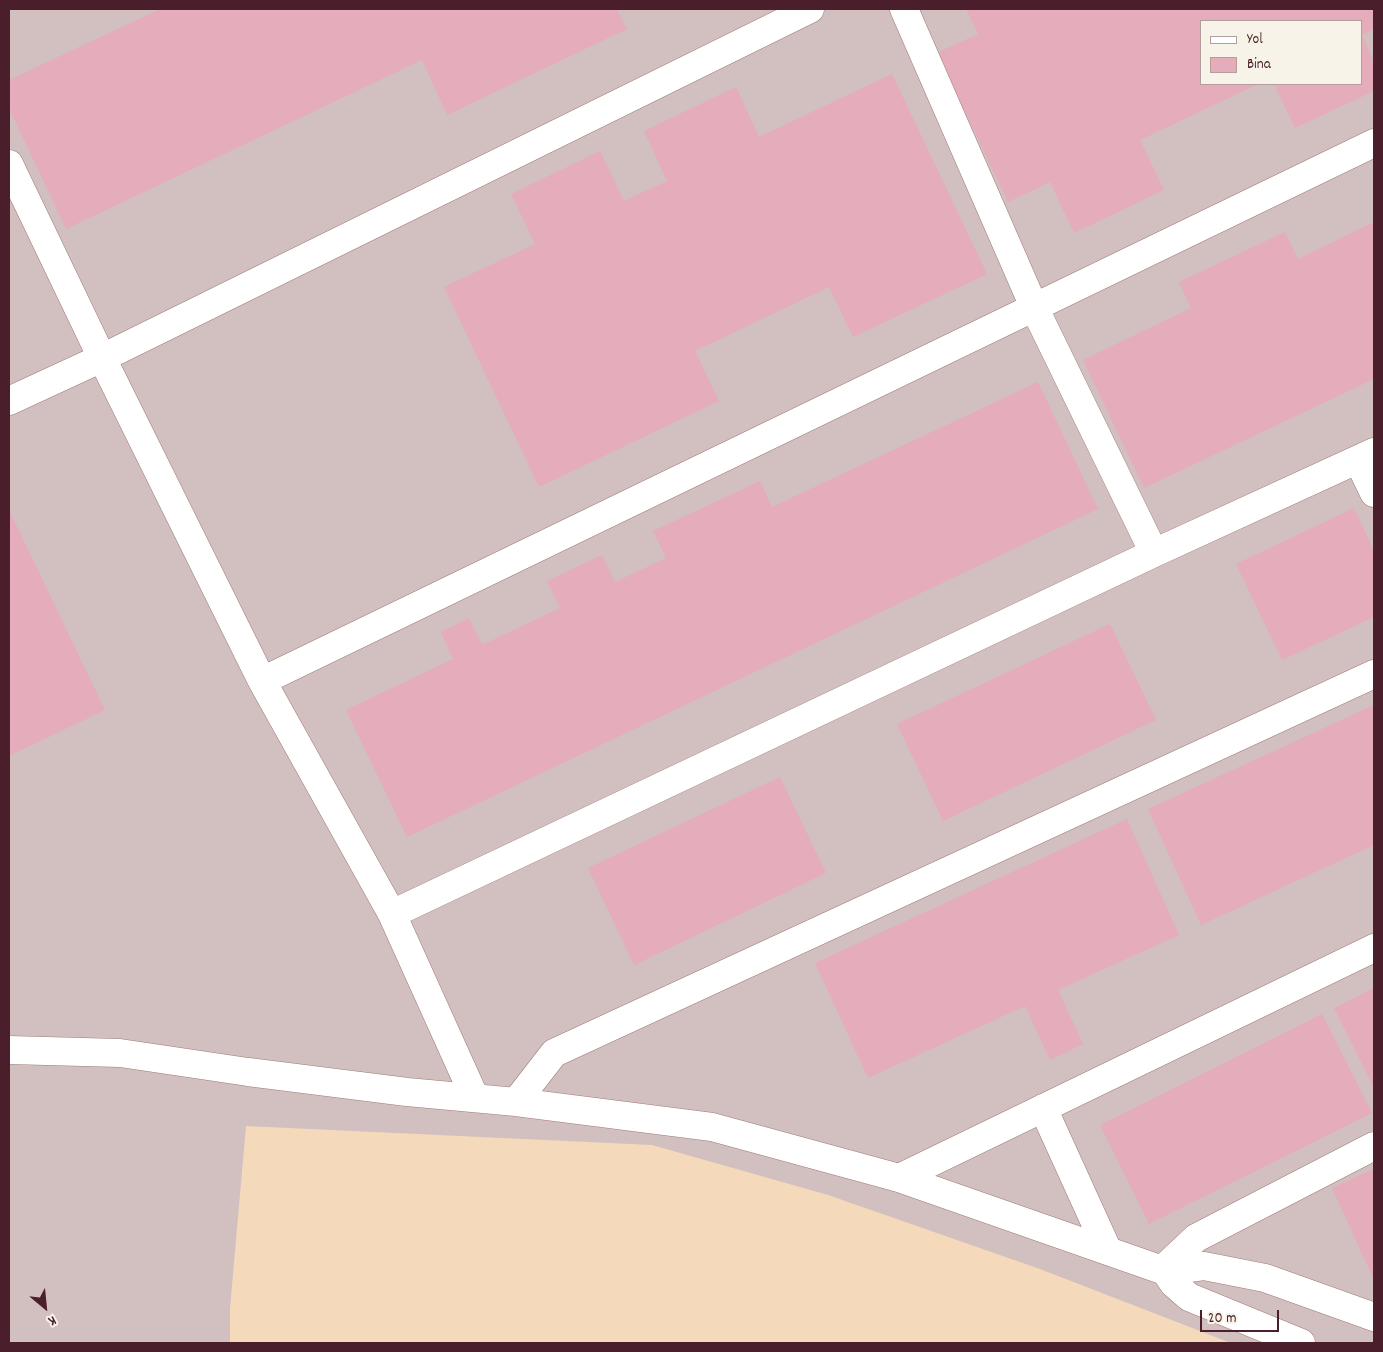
<!DOCTYPE html>
<html>
<head>
<meta charset="utf-8">
<style>
  body { margin:0 }
  #map { position:relative; width:1383px; height:1352px; overflow:hidden; background:#f4d9bb; font-family:Dekko,sans-serif }
  canvas { display:block }
  .frame { position:absolute; inset:0; border:10px solid #4a1f2b; pointer-events:none }
  .legend { position:absolute; left:1200px; top:20px; width:162px; height:65px; box-sizing:border-box; background:#f7f3e8; border:1px solid #b29e9c; margin:0; padding:6px 9px; list-style:none; font-size:15px; color:#4a1f2b }
  .legend li { display:flex; align-items:center; gap:10px; height:25px }
  .legend b { width:25px; border:1px solid #b29e9c }
  .north { position:absolute; left:20px; top:1282px; width:50px; height:50px; -webkit-text-stroke:4px #f7f3e8; paint-order:stroke; rotate:152deg; font-size:14px; font-weight:700; line-height:20px; text-align:center; color:#4a1f2b }
  .north::after { content:''; display:block; margin:auto; width:18px; height:22px; background:#4a1f2b; clip-path:polygon(50% 0,100% 100%,50% 72%,0 100%) }
  .scale { position:absolute; left:1200px; top:1310px; width:79px; height:22px; box-sizing:border-box; border:2px solid #4a1f2b; border-top:0; padding-left:6px; font-size:15px; line-height:18px; white-space:nowrap; color:#4a1f2b; -webkit-text-stroke:4px #f7f3e8; paint-order:stroke }
</style>
</head>
<body>
<div id="map">
<canvas width="1383" height="1352"></canvas>
<div class="frame"></div>
<ul class="legend">
<li><b style="height:6px;background:#fff"></b>Yol</li>
<li><b style="height:14px;background:#e5acbc"></b>Bina</li>
</ul>
<div class="north">K</div>
<div class="scale">20 m</div>
</div>
<script>
const ctx = document.querySelector('canvas').getContext('2d');
ctx.lineJoin = 'round';
function paint(path, color) { ctx.fillStyle = color; ctx.fill(path, 'evenodd'); }
const poly = rows => new Path2D(rows.map(r => 'M' + r).join(''));
function trace(path, color, width, dash) { ctx.strokeStyle = color; ctx.lineWidth = width; ctx.lineCap = dash ? 'butt' : 'round'; ctx.setLineDash(dash || []); ctx.stroke(path); }
paint(poly([
  [9,9,1374,9,1374,1343,1231,1343,1040,1269,828,1195,652,1145,246,1126,230,1308,230,1343,9,1343],
  [1202,21,1362,21,1362,84,1202,84]
]), '#d2bfbf');
paint(poly([
  [160,9,617,9,627,29,447,115,422,60,66,229,9,108,9,80],
  [966,9,1374,9,1374,29,1362,35,1362,21,1202,21,1202,84,1258,84,1140,140,1164,190,1074,233,1050,182,1008,202,937,53,978,34],
  [1362,35,1374,62,1374,91,1295,128,1274,84,1362,84],
  [892,74,987,274,853,337,829,287,695,351,719,401,539,487,444,287,535,244,511,194,600,151,624,201,667,181,644,131,736,87,759,137],
  [1374,222,1374,379,1144,488,1083,360,1191,308,1179,282,1285,232,1298,259],
  [1038,382,1098,509,407,837,346,710,453,659,441,632,469,618,482,645,560,608,547,581,602,555,615,582,666,558,653,531,760,481,772,507],
  [1354,508,1374,551,1374,617,1282,660,1236,564],
  [9,510,105,710,9,756],
  [1110,624,1156,720,943,821,897,724],
  [1374,705,1374,845,1201,925,1148,809],
  [780,777,826,873,634,965,588,868],
  [1127,819,1179,935,1058,990,1083,1044,1050,1060,1025,1006,868,1078,815,963],
  [1374,988,1374,1088,1334,1008],
  [1322,1014,1372,1113,1149,1224,1100,1125],
  [1374,1169,1374,1280,1332,1188]
]), '#e5acbc');
const minor = poly([
  [904,9,1034,307,1154,553],
  [9,164,102,358,262,681,392,914,475,1098],
  [9,401,102,358,810,9],
  [1358,460,1374,493],
  [262,681,1374,143],
  [392,914,1154,553,1374,452],
  [9,1050,120,1053,248,1072,407,1092,516,1102,712,1127,899,1178,1165,1271,1204,1266,1265,1278,1374,1317],
  [516,1102,554,1053,1374,674],
  [1043,1108,1108,1251],
  [899,1178,1374,948],
  [1162,1270,1196,1238,1374,1146],
  [1165,1271,1174,1284,1189,1297,1301,1343]
]);
trace(minor, '#9f7c73', 29);
trace(minor, '#fff', 28);
</script>
</body>
</html>
